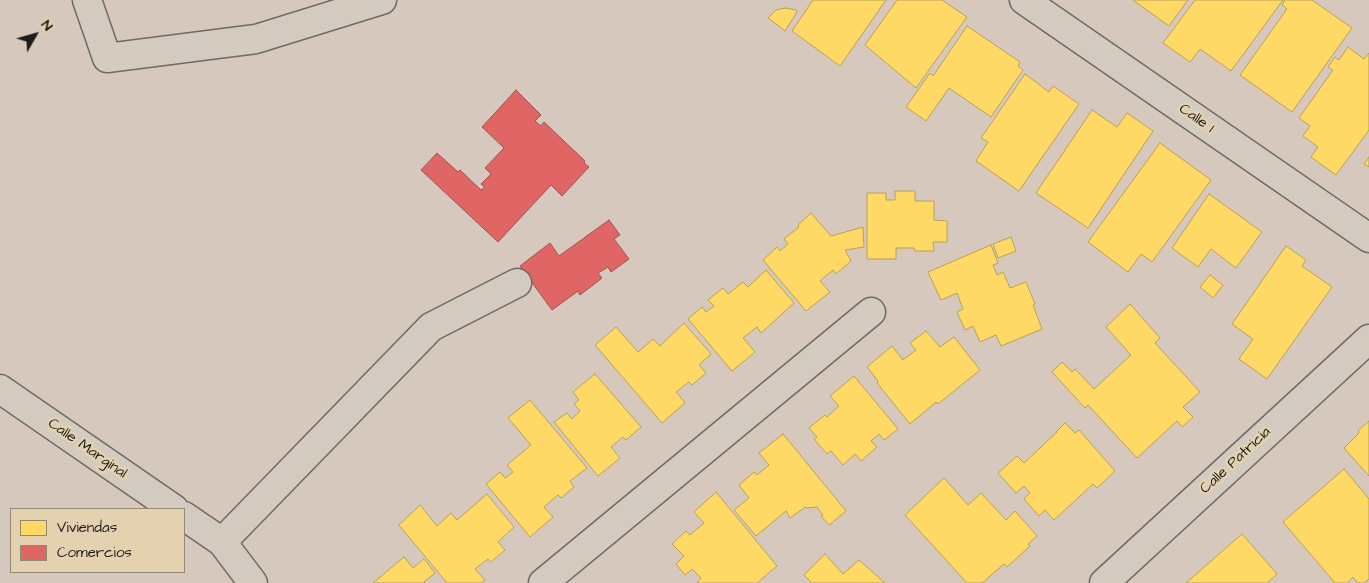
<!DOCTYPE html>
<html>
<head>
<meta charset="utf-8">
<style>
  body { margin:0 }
  #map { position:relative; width:1369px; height:583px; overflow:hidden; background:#d6c8bc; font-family:"Architects Daughter",sans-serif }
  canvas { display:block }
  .legend { position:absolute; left:10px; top:508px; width:175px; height:65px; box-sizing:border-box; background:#e4d1af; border:1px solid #948974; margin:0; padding:6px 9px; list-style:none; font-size:15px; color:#1c1c1c }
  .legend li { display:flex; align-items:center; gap:10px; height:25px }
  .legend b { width:25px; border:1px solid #948974 }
  .north { position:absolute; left:10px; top:10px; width:50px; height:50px; -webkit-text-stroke:4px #e4d1af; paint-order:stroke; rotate:52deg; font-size:14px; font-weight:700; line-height:20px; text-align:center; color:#1c1c1c }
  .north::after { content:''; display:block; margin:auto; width:18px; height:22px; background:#1c1c1c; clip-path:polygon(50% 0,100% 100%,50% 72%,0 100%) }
</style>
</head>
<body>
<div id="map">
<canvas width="1369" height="583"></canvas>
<ul class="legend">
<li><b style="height:14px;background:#ffd966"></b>Viviendas</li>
<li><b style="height:14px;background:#e06666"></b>Comercios</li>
</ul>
<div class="north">N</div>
</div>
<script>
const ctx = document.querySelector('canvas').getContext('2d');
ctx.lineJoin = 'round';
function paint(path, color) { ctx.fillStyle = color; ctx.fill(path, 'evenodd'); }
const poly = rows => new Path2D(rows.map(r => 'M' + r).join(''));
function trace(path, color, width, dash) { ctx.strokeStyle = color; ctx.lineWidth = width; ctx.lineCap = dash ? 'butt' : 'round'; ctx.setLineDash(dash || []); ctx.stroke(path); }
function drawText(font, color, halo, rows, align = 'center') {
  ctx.font = font + ' "Architects Daughter",sans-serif'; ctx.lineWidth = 5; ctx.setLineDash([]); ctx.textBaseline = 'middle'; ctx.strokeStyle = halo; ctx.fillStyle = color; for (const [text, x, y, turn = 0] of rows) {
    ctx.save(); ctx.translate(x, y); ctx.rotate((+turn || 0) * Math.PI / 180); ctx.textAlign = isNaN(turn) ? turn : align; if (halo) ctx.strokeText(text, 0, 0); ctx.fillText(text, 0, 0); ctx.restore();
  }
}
const homes = poly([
  [813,0,886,0,840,66,792,31,813,0],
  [897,0,942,0,967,17,916,88,865,45,897,0],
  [1133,0,1188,0,1169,26,1133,0],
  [1195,0,1283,0,1231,71,1200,49,1190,62,1163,43,1195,0],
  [1285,0,1312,0,1352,28,1292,112,1240,75,1287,9,1282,5,1285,0],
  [785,8,796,10,797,12,785,31,768,18,776,10,785,8],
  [967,26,1020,62,1018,66,1023,70,991,117,949,88,926,121,906,107,930,73,933,76,967,26],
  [1348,47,1364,59,1369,53,1369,130,1336,175,1311,157,1318,147,1303,136,1310,126,1299,118,1333,70,1328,67,1335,57,1339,60,1348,47],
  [1025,74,1049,92,1053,86,1079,104,1019,191,976,161,988,142,981,138,1025,74],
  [1092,110,1117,127,1127,113,1153,131,1088,228,1036,193,1092,110],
  [1160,143,1211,180,1152,262,1141,254,1128,272,1088,242,1160,143],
  [1369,157,1369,167,1364,164,1369,157],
  [895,191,915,191,915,201,934,201,934,220,947,221,947,242,933,242,934,251,915,251,914,248,896,248,896,259,867,259,867,193,886,193,886,200,895,200,895,191],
  [1209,194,1262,232,1236,268,1211,249,1198,267,1172,248,1209,194],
  [811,213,831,236,863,227,864,247,845,250,851,261,836,274,833,270,820,281,830,292,806,311,763,260,777,247,780,251,788,244,784,239,799,227,798,225,811,213],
  [1011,237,1016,251,998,258,993,244,1011,237],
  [991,245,998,263,993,265,997,275,1003,272,1010,288,1026,282,1035,304,1033,305,1042,329,1001,346,996,335,980,342,973,326,965,330,957,312,963,309,957,293,941,300,928,272,991,245],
  [1286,246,1306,260,1302,266,1332,287,1267,379,1239,359,1253,339,1232,324,1286,246],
  [766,270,794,303,761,333,757,327,743,338,755,352,732,371,688,319,702,307,706,312,714,306,708,300,723,288,728,294,743,282,748,287,766,270],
  [1210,275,1223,285,1213,298,1200,287,1210,275],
  [1130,304,1160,338,1155,343,1200,392,1183,407,1193,417,1182,427,1177,421,1137,458,1088,405,1085,408,1052,372,1062,362,1072,372,1075,369,1094,389,1131,355,1106,327,1130,304],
  [684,323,711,354,699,365,706,373,692,385,689,382,676,392,685,403,662,423,595,345,616,327,638,352,653,339,660,346,684,323],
  [926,331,940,347,954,337,980,370,938,404,936,402,910,424,877,383,878,381,867,367,892,346,903,360,916,350,910,343,926,331],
  [595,374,641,427,626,440,623,437,611,447,620,458,598,476,554,422,567,413,572,419,580,411,574,404,579,400,573,392,595,374],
  [854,376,898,429,884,440,879,434,871,441,877,447,861,461,855,454,843,465,831,451,827,454,814,439,817,437,809,428,825,415,827,417,839,406,830,396,854,376],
  [530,400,587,468,570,481,574,487,561,498,558,495,544,507,553,517,530,537,486,484,500,472,505,478,513,472,507,465,531,445,508,418,530,400],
  [1369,421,1369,476,1344,448,1359,433,1358,431,1369,421],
  [1065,423,1075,433,1079,430,1115,471,1097,488,1093,484,1054,520,1045,510,1039,516,1024,499,1030,493,1024,486,1016,493,998,473,1017,456,1024,463,1057,432,1056,432,1065,423],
  [783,434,846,511,829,525,821,516,823,515,817,507,807,508,805,507,790,518,786,511,756,536,734,510,749,498,739,485,754,472,757,475,769,465,759,453,783,434],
  [1344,469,1369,499,1369,579,1364,583,1358,583,1353,577,1347,583,1335,583,1283,522,1344,469],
  [944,478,968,505,981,493,1006,520,1015,511,1037,536,1028,544,1030,546,1007,567,1004,564,982,583,967,583,905,515,944,478],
  [716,492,777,566,757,583,697,583,701,578,692,569,685,575,676,564,684,556,672,544,686,531,690,535,704,523,694,512,716,492],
  [487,494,514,527,498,542,505,550,491,562,488,559,475,569,485,580,481,583,447,583,399,525,420,505,437,526,451,513,457,520,487,494],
  [1242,534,1277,574,1267,583,1186,583,1242,534],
  [825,554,843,574,859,560,885,583,812,583,804,575,825,554],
  [404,557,413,568,424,559,435,573,424,582,425,583,373,583,404,557]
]);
paint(homes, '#ffd966');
trace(homes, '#bba050', 1);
const shops = poly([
  [516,90,541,115,535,121,541,126,544,122,585,161,584,163,589,167,562,196,551,185,498,242,421,170,437,153,458,172,460,170,481,190,485,187,481,184,491,174,485,168,504,148,482,127,516,90],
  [609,220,620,235,614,239,629,259,611,272,608,267,598,273,602,278,580,295,578,291,552,310,520,266,550,243,559,256,609,220]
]);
paint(shops, '#e06666');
trace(shops, '#a55050', 1);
const minor = poly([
  [87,0,107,58,256,39,382,0],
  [1024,0,1369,238],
  [0,389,174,509],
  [184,516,222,542,253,583],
  [222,542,431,327,517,283],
  [543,583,871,312],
  [1104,583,1369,339]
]);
trace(minor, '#706964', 31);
trace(minor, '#d3cbbf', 28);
drawText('15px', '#1c1c1c', '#e4d1af', [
  ["Calle 1",1196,119,35],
  ["Calle Marginal",87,449,35],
  ["Calle Patricia",1236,461,-43]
]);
</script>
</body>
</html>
